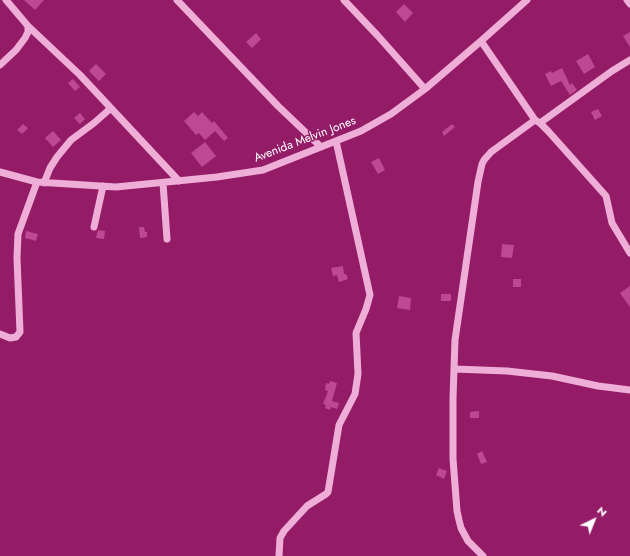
<!DOCTYPE html>
<html>
<head>
<meta charset="utf-8">
<style>
  body { margin:0 }
  #map { position:relative; width:630px; height:556px; overflow:hidden; background:#941c67; font-family:Jost,sans-serif }
  canvas { display:block }
  .north { position:absolute; left:574px; top:500px; width:40px; height:40px; -webkit-text-stroke:3px #941c67; paint-order:stroke; rotate:43deg; font-size:11px; font-weight:700; line-height:16px; text-align:center; color:#fff }
  .north::after { content:''; display:block; margin:auto; width:14px; height:18px; background:#fff; clip-path:polygon(50% 0,100% 100%,50% 72%,0 100%) }
</style>
</head>
<body>
<div id="map">
<canvas width="630" height="556"></canvas>
<div class="north">N</div>
</div>
<script>
const ctx = document.querySelector('canvas').getContext('2d');
ctx.lineJoin = 'round';
function paint(path, color) { ctx.fillStyle = color; ctx.fill(path, 'evenodd'); }
const poly = rows => new Path2D(rows.map(r => 'M' + r).join(''));
function trace(path, color, width, dash) { ctx.strokeStyle = color; ctx.lineWidth = width; ctx.lineCap = dash ? 'butt' : 'round'; ctx.setLineDash(dash || []); ctx.stroke(path); }
function drawText(font, color, halo, rows, align = 'center') {
  ctx.font = font + ' Jost,sans-serif'; ctx.lineWidth = 3; ctx.setLineDash([]); ctx.textBaseline = 'middle'; ctx.strokeStyle = halo; ctx.fillStyle = color; for (const [text, x, y, turn = 0] of rows) {
    ctx.save(); ctx.translate(x, y); ctx.rotate((+turn || 0) * Math.PI / 180); ctx.textAlign = isNaN(turn) ? turn : align; if (halo) ctx.strokeText(text, 0, 0); ctx.fillText(text, 0, 0); ctx.restore();
  }
}
paint(poly([
  [24,0,44,0,35,10],
  [404,4,413,13,405,22,396,12],
  [630,32,630,47,623,36],
  [256,33,261,39,252,48,246,42],
  [588,54,595,67,584,74,576,61],
  [96,64,106,74,99,81,89,71],
  [562,68,570,85,572,83,577,90,570,95,561,81,551,86,545,74,551,71,552,73],
  [73,79,80,87,75,91,68,83],
  [598,109,602,116,595,120,591,112],
  [194,112,198,116,202,112,212,123,214,121,228,138,224,141,215,131,205,140,199,133,196,135,184,121],
  [80,113,85,119,80,124,74,118],
  [23,124,28,128,22,134,17,130],
  [452,124,455,127,444,136,442,132],
  [53,131,61,140,53,147,45,138],
  [205,142,216,156,202,167,191,153],
  [379,158,385,170,378,174,371,162],
  [139,227,144,227,145,232,147,232,147,237,140,238],
  [98,230,105,231,104,239,96,238],
  [26,231,38,234,36,241,25,238],
  [502,244,514,245,512,258,501,257],
  [343,266,344,274,346,274,348,279,339,282,337,275,333,276,331,268],
  [513,279,521,279,521,287,513,287],
  [630,286,630,307,620,293],
  [441,294,451,294,451,301,441,301],
  [399,296,411,298,410,310,397,308],
  [330,381,337,383,332,401,339,403,337,409,331,407,330,410,325,408,326,405,323,404,328,391,325,390,326,383,329,384],
  [479,411,479,418,470,418,470,412],
  [482,451,487,462,481,464,477,454],
  [439,468,447,471,444,479,436,475]
]), '#bc4992');
trace(poly([
  [177,0,278,106,321,147],
  [344,0,378,36,425,89],
  [627,0,630,4],
  [28,26,80,75,179,181],
  [481,41,535,120,540,123,548,131,606,196,612,223,630,253],
  [0,65,16,50,25,38,28,32,28,26,6,0],
  [540,123,612,71,630,60],
  [0,172,37,182,116,187,217,177,263,170,361,131,391,114,425,89,481,41,527,0],
  [44,183,50,168,57,157,71,140,94,123,111,108],
  [163,183,167,239],
  [94,227,103,186],
  [0,334,10,338,16,337,20,332,17,258,18,234,37,182],
  [454,369,507,371,552,376,598,386,630,390],
  [279,556,280,538,284,531,307,506,326,494,328,492,339,425,355,394,358,374,356,333,366,309,370,295,336,141],
  [483,556,468,541,461,528,459,520,457,511,453,459,453,398,455,340,478,182,482,164,484,160,491,152,535,120]
]), '#efaed7', 7);
drawText('12px', '#fff', '#941c67', [
  ["Avenida Melvin Jones",305,140,-21]
]);
</script>
</body>
</html>
